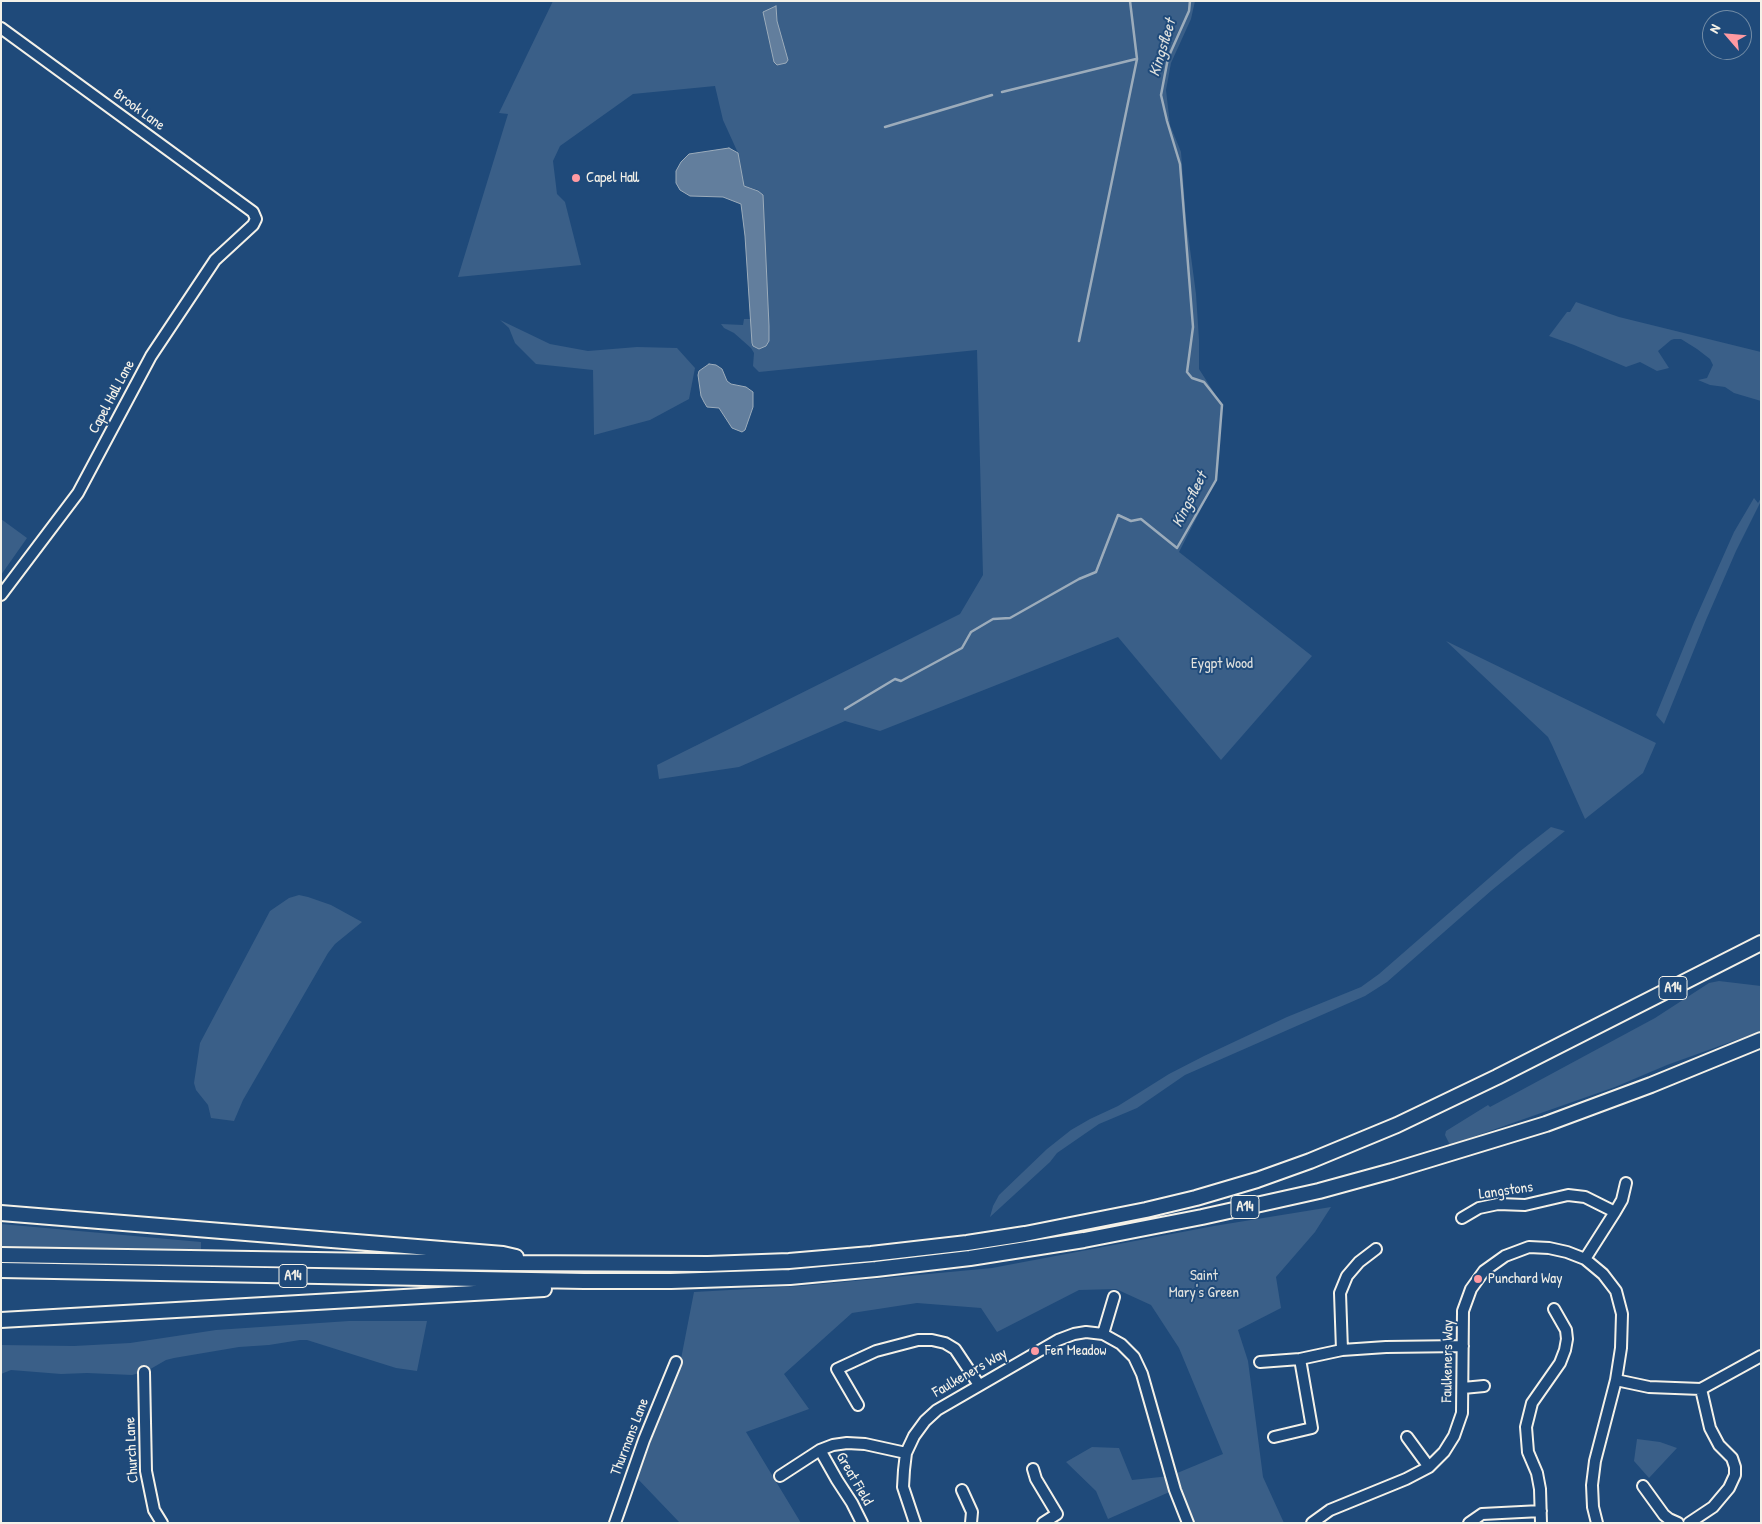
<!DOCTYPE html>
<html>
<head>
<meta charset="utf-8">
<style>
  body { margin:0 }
  #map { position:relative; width:1762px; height:1524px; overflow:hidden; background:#1f4a7a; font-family:"Patrick Hand",sans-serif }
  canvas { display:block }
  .frame { position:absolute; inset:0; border:2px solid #f4f1e8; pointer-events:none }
  .north { position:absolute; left:1702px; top:10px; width:50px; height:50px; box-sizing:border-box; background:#1f4a7a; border:1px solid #748da6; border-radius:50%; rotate:297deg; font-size:14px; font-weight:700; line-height:20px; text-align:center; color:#f4f1e8 }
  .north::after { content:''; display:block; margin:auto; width:18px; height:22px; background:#ff9aa2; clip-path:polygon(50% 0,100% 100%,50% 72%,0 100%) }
</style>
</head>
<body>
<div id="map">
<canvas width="1762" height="1524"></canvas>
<div class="frame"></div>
<div class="north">N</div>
</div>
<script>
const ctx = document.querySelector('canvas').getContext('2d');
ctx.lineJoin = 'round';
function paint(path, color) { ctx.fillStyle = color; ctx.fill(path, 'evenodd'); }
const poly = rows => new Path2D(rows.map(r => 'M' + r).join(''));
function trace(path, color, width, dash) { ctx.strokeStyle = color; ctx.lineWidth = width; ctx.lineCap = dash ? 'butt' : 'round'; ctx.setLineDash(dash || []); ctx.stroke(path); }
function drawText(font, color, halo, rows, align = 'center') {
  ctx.font = font + ' "Patrick Hand",sans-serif'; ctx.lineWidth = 4; ctx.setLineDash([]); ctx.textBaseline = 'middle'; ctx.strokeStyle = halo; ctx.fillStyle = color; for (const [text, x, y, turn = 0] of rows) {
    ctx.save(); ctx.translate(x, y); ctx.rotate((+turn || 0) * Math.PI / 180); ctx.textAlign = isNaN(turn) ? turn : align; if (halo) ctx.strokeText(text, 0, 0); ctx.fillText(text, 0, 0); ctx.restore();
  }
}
paint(poly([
  [553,1,1195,1,1191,19,1171,63,1166,90,1170,125,1181,152,1186,219,1196,294,1199,340,1199,369,1222,405,1216,480,1179,552,1312,656,1221,760,1118,637,880,731,845,721,739,767,659,779,657,765,960,614,983,575,977,350,759,372,753,366,754,353,751,348,734,333,724,328,721,324,743,325,744,319,752,319,752,337,763,215,758,190,744,186,738,153,723,120,715,86,633,94,560,146,553,161,557,194,565,202,581,265,458,277,508,114,499,113],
  [1576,302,1619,317,1761,352,1761,401,1734,393,1725,387,1710,385,1698,380,1707,378,1713,365,1710,359,1697,349,1681,339,1674,339,1671,340,1658,351,1669,368,1657,371,1640,362,1626,367,1574,345,1549,336,1567,312,1570,312],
  [500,320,550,344,588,351,637,347,677,348,695,368,689,399,650,420,594,435,593,370,536,364,515,343,509,328],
  [1754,498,1758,503,1761,498,1761,501,1736,551,1706,620,1664,724,1656,715,1694,622,1734,532],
  [1,519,27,538,1,575],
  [1446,641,1656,743,1643,773,1585,819,1552,745,1548,737],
  [1551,827,1565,831,1492,890,1387,982,1365,996,1185,1075,1137,1108,1099,1124,1057,1153,1050,1162,990,1217,993,1206,999,1195,1047,1149,1071,1130,1090,1119,1118,1106,1169,1074,1204,1056,1287,1017,1361,987,1379,974,1519,852],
  [299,895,308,897,331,905,362,922,335,944,328,953,243,1100,234,1121,211,1118,208,1105,196,1090,194,1083,200,1043,270,911,289,898],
  [1719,981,1761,986,1761,1031,1667,1065,1615,1087,1450,1145,1445,1135,1446,1131,1488,1105,1490,1107,1655,1018,1709,983],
  [1331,1207,1315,1232,1276,1277,1281,1308,1238,1330,1248,1361,1263,1477,1284,1523,1188,1523,1174,1490,1108,1519,1096,1491,1066,1462,1092,1447,1119,1448,1132,1480,1170,1476,1223,1454,1179,1348,1151,1305,1116,1289,1079,1290,997,1332,981,1308,917,1303,852,1313,784,1374,809,1409,746,1432,801,1523,680,1523,635,1476,681,1359,694,1292,801,1286,992,1268,1214,1226],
  [1,1224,201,1242,201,1255,1,1252],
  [349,1321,427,1321,417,1371,396,1368,307,1340,300,1340,269,1345,239,1347,174,1358,166,1360,147,1371,132,1375,87,1373,61,1374,11,1370,1,1374,1,1345,74,1346,130,1343,216,1330],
  [1637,1439,1660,1442,1677,1448,1649,1478,1634,1461]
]), '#3a5f88');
const water = poly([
  [776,6,777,21,788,60,786,63,777,65,774,62,763,12,776,6],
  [729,148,738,153,744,186,758,191,763,195,769,326,769,341,766,346,759,349,753,346,752,343,745,236,741,204,723,197,690,196,680,190,676,183,676,171,681,162,689,154,729,148],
  [709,364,716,365,722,369,727,381,731,384,746,387,753,392,753,407,745,430,742,432,732,428,719,408,707,407,704,402,701,396,698,375,699,371,709,364]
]);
paint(water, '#627e9d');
trace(water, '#9cacbb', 1);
trace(poly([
  [1002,92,1136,59],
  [885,127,992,95],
  [1079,341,1137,59,1130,1],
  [845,709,895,679,901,681,962,648,971,632,993,619,1010,618,1079,579,1096,572,1118,515,1131,521,1141,519,1177,548,1216,480,1222,405,1204,382,1192,378,1187,372,1193,327,1180,164,1167,121,1161,95,1168,58,1189,11,1190,1]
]), '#9cacbb', 2.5);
const minor = poly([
  [1,28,253,212,256,219,253,225,215,260,151,356,78,493,1,595],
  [1615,1212,1622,1200,1626,1183],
  [1462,1218,1479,1208,1498,1204,1525,1205,1568,1195,1585,1197,1615,1212,1585,1259],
  [1103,1334,1114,1297],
  [1342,1350,1340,1293,1347,1276,1359,1262,1376,1249],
  [1260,1362,1300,1359,1342,1350,1386,1347,1463,1346],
  [144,1372,146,1471,154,1510,162,1523],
  [1616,1380,1649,1387,1701,1389,1761,1356],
  [1463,1388,1484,1386],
  [858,1405,837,1369,876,1351,918,1340,932,1340,945,1343,955,1349,979,1385],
  [1274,1437,1312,1428,1300,1359],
  [1407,1437,1429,1467],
  [820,1450,837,1480,852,1503,862,1523],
  [1033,1469,1036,1479,1057,1514,1043,1523],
  [780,1476,820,1450,833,1445,847,1443,865,1444,906,1453],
  [1643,1486,1664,1515,1669,1519,1678,1523],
  [962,1490,972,1512,971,1523],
  [615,1523,644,1440,676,1362],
  [915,1523,903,1487,904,1470,906,1453,914,1436,925,1421,937,1410,1058,1340,1074,1334,1086,1332,1103,1334,1121,1344,1134,1357,1142,1374,1175,1490,1188,1523],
  [1312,1523,1330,1510,1406,1479,1429,1467,1444,1452,1454,1436,1462,1413,1463,1311,1471,1289,1484,1271,1505,1256,1529,1247,1549,1248,1567,1252,1585,1259,1603,1274,1616,1291,1622,1314,1621,1348,1616,1380,1595,1461,1592,1485,1593,1507,1597,1523],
  [1469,1523,1482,1514,1541,1511],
  [1541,1523,1540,1489,1537,1473,1528,1452,1526,1427,1532,1403,1560,1363,1565,1350,1567,1339,1566,1330,1554,1309],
  [1689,1523,1713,1507,1729,1488,1735,1475,1735,1467,1732,1458,1719,1445,1710,1428,1701,1389]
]);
const highway = poly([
  [1,1213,503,1254,516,1257],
  [1,1255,503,1263,708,1264,789,1261,871,1254,967,1243,1025,1234,1146,1210,1196,1198,1257,1180,1310,1161,1397,1125,1497,1077,1761,943],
  [1,1270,584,1281,671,1281,790,1277,876,1269,970,1258,1084,1240,1202,1217,1319,1191,1392,1171,1546,1124,1651,1085,1761,1040],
  [1,1320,544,1289]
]);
trace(minor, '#f4f1e8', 14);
trace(highway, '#f4f1e8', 18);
trace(minor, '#1f4a7a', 10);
trace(highway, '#1f4a7a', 14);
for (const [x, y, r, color] of [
  [576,178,5,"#ff9aa2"],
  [1478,1279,5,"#ff9aa2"],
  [1035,1351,5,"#ff9aa2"]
]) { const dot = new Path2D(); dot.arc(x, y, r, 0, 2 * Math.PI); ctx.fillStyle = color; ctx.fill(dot); trace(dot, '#1f4a7a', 2); }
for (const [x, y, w] of [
  [1673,988,28],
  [1245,1207,28],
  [293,1276,28]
]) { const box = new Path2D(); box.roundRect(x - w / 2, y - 11.5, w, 23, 4); ctx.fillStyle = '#1f4a7a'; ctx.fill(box); trace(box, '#f4f1e8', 1); }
drawText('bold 14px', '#f4f1e8', null, [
  ["A14",1673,988],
  ["A14",1245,1207],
  ["A14",293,1276]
]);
drawText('15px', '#f4f1e8', '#1f4a7a', [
  ["Brook Lane",139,110,36],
  ["Capel Hall Lane",112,397,-62],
  ["Langstons",1506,1191,-8],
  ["Faulkeners Way",1448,1361,-89],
  ["Faulkeners Way",970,1373,-30],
  ["Thurmans Lane",630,1437,-69],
  ["Church Lane",132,1450,-93],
  ["Great Field",854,1479,60]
]);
drawText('15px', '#f4f1e8', '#1f4a7a', [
  ["Capel Hall",586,178],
  ["Punchard Way",1488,1279],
  ["Fen Meadow",1045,1351]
], 'left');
drawText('15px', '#e1e2de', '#1f4a7a', [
  ["Eygpt Wood",1222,664],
  ["Saint",1204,1276],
  ["Mary's Green",1204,1293]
]);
drawText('italic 16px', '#dee0dd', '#1f4a7a', [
  ["Kingsfleet",1163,48,-73],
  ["Kingsfleet",1190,500,-63]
]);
</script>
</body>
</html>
